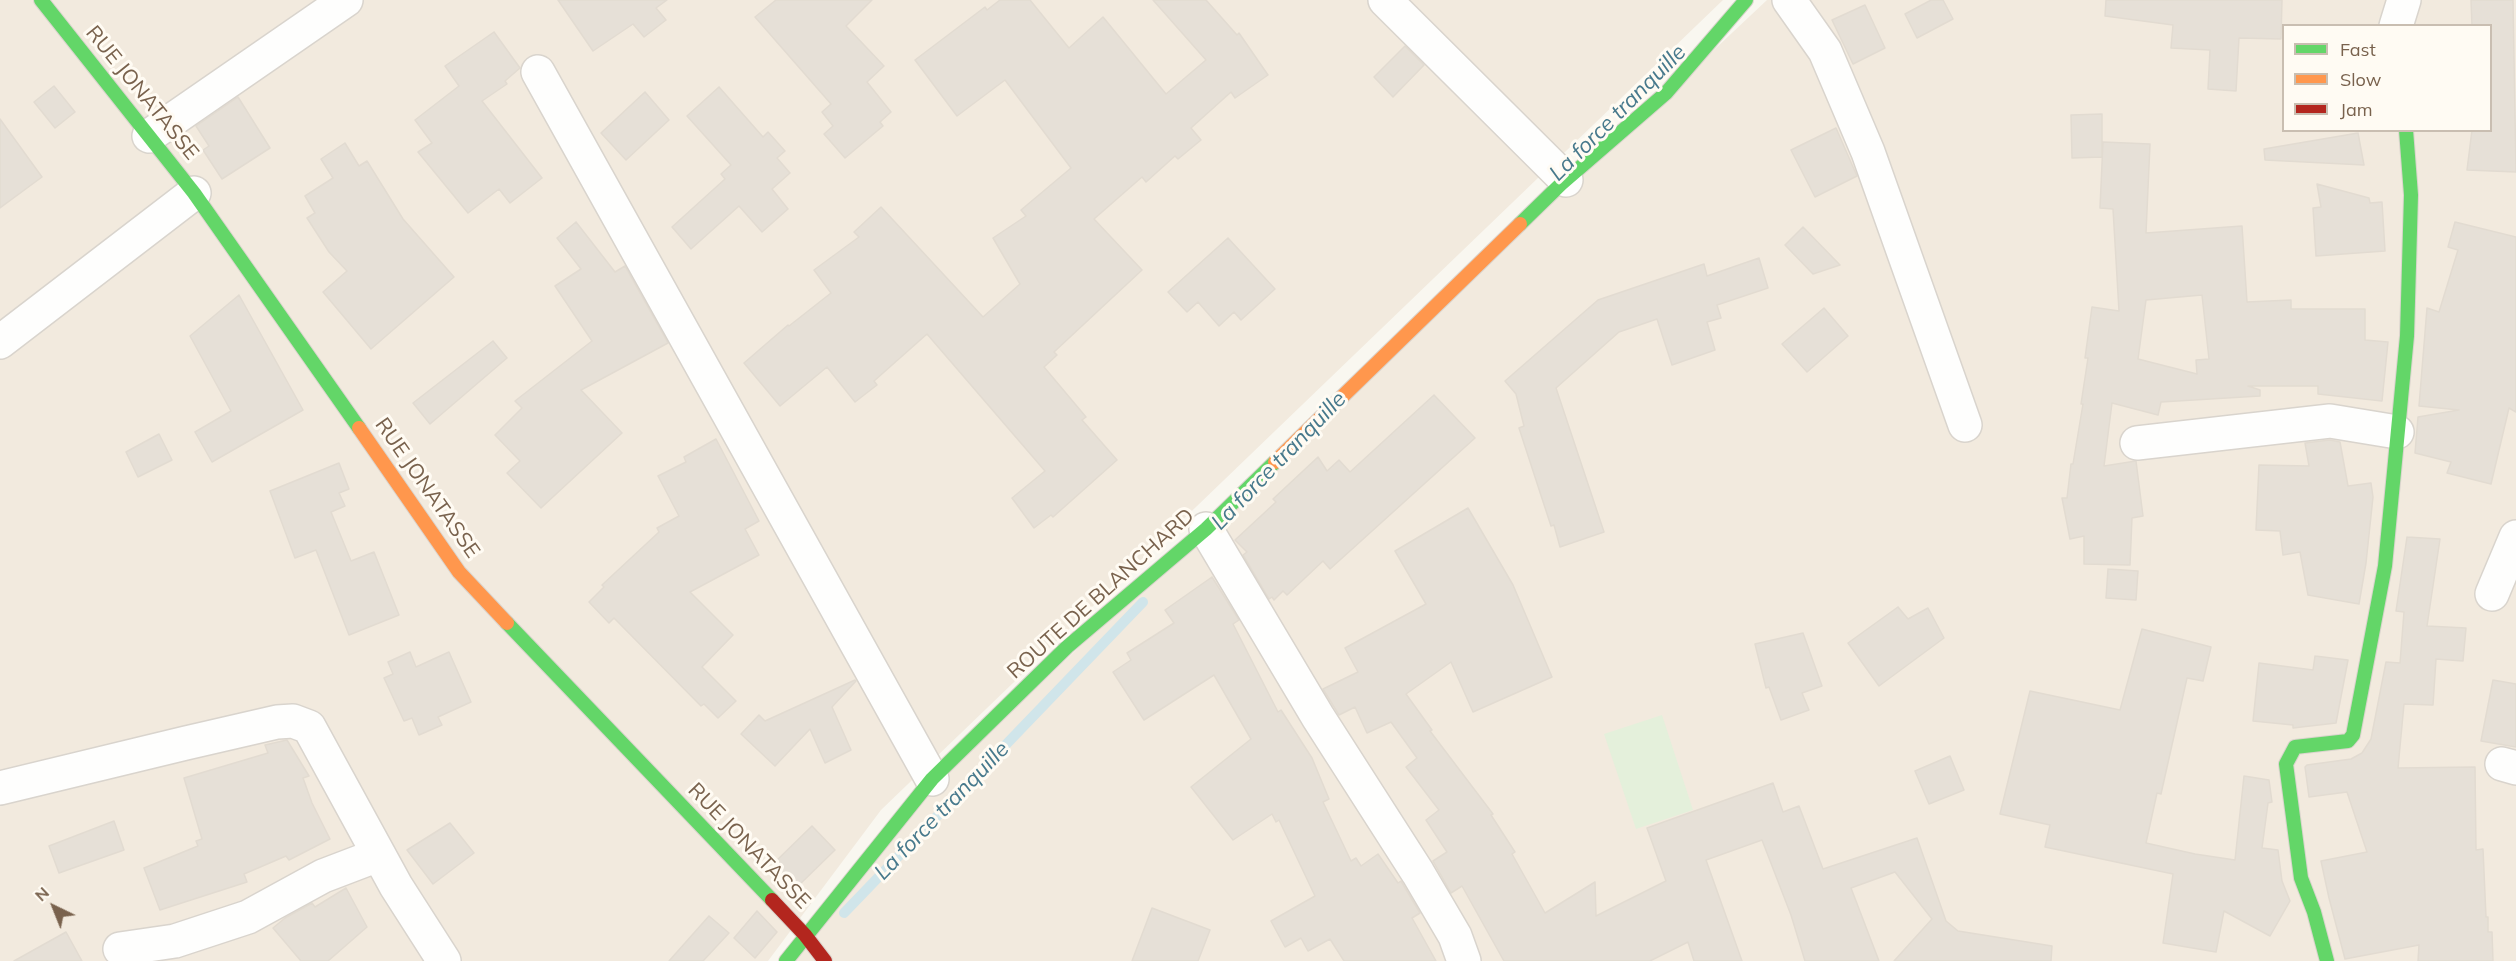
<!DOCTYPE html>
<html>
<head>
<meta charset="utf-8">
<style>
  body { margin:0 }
  #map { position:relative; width:2516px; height:961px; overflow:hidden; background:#f9f7f0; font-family:Mulish,sans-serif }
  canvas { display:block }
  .legend { position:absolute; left:2282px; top:24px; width:210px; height:108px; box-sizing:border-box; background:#fffbf3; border:2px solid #c9beb1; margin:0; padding:8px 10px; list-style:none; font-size:18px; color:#79624d }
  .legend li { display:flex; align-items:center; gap:12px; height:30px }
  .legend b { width:30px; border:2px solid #c9beb1 }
  .north { position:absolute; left:24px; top:877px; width:60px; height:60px; -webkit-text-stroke:4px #fffbf3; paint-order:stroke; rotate:317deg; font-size:16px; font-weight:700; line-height:24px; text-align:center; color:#79624d }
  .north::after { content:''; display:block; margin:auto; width:21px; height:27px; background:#79624d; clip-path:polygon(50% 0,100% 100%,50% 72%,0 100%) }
</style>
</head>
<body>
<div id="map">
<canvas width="2516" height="961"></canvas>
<ul class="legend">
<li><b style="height:8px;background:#63d668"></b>Fast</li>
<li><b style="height:8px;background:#ff974d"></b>Slow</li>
<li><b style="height:8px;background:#b3261e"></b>Jam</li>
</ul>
<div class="north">N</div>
</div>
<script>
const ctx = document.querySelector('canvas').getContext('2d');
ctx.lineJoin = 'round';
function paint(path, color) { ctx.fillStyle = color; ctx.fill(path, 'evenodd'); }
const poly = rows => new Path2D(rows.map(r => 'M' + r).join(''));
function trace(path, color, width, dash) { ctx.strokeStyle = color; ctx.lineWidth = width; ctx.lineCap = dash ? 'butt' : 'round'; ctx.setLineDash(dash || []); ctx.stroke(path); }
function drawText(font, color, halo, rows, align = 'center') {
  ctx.font = font + ' Mulish,sans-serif'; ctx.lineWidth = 6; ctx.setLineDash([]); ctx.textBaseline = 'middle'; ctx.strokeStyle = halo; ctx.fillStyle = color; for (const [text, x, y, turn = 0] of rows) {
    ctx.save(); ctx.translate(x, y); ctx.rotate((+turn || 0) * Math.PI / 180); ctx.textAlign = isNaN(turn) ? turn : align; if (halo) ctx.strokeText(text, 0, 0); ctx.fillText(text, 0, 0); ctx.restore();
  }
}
paint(poly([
  [0,0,1723,0,881,810,768,961,0,961],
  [1767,0,2516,0,2516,961,792,961,905,811],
  [2284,26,2490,26,2490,130,2284,130]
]), '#f2eade');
paint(poly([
  [1662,715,1693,810,1636,829,1604,734]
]), '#e4f0db');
trace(poly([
  [1625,108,1672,62],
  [844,913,1143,602]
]), '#d0e5ea', 10);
const building = poly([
  [558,0,667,0,656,8,666,20,644,37,633,24,593,51,558,0],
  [776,0,872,0,846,26,884,66,867,82,891,112,880,122,883,126,845,158,824,134,833,126,822,112,831,104,755,17,776,0],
  [1000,0,1030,0,1069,48,1103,17,1166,94,1206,60,1153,0,1206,0,1237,35,1239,33,1268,75,1235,98,1231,92,1191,128,1201,140,1178,159,1175,156,1146,182,1142,177,1094,219,1142,270,1054,352,1057,355,1044,367,1086,417,1082,420,1117,460,1053,517,1051,515,1034,528,1012,498,1045,471,927,334,874,381,877,385,855,402,827,367,780,406,744,363,788,325,789,326,831,293,814,270,859,237,854,232,881,207,983,317,1020,284,993,238,1026,216,1021,210,1071,168,1005,80,957,116,915,60,985,7,987,10,1000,0],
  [1931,0,1943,0,1953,19,1917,38,1905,14,1931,0],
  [2106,0,2282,0,2281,39,2239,38,2236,91,2208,89,2210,50,2171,48,2173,25,2105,16,2106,0],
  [2471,0,2513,0,2516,172,2467,170,2472,130,2490,130,2490,26,2472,26,2471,0],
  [1865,5,1885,48,1853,64,1832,20,1865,5],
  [494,32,520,68,505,81,507,84,482,101,542,178,510,203,499,189,468,213,418,152,432,143,415,120,459,86,445,66,494,32],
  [1405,46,1424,65,1393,97,1374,77,1405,46],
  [54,86,75,112,55,128,34,102,54,86],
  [719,87,763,137,768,132,785,151,777,158,790,173,772,189,788,209,762,232,739,206,691,249,672,227,725,179,721,174,731,165,687,116,719,87],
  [645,92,669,120,626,160,601,133,645,92],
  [238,97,270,148,222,179,203,150,209,146,196,126,238,97],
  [2102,114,2102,157,2072,158,2071,115,2102,114],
  [0,119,42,177,0,208,0,119],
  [1836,128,1857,176,1815,197,1791,150,1836,128],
  [2358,133,2364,165,2265,160,2264,149,2358,133],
  [2103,142,2150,144,2146,233,2242,226,2247,302,2291,300,2291,309,2365,309,2365,340,2388,342,2382,401,2318,394,2318,386,2248,386,2260,390,2260,396,2161,402,2158,415,2112,403,2104,466,2136,461,2143,516,2132,518,2130,565,2084,564,2084,536,2070,539,2062,498,2067,498,2071,464,2073,464,2083,404,2081,404,2088,358,2085,358,2092,307,2119,311,2113,209,2100,208,2103,142],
  [2202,295,2209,359,2196,360,2197,374,2138,359,2146,300,2202,295],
  [345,143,359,166,367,161,403,219,454,277,371,349,323,292,347,271,329,252,307,218,315,213,305,196,333,178,321,159,345,143],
  [2317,184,2369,198,2370,203,2382,202,2385,251,2316,256,2313,208,2321,207,2317,184],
  [576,222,615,272,625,266,668,343,581,390,622,433,541,508,507,473,520,461,495,435,522,408,515,401,592,341,555,286,581,269,557,238,576,222],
  [2455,222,2516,237,2516,412,2509,408,2491,484,2447,473,2451,462,2415,453,2418,417,2459,410,2419,406,2427,308,2439,312,2458,250,2448,247,2455,222],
  [1803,227,1840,265,1813,274,1785,245,1803,227],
  [1228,238,1275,289,1241,320,1234,312,1219,326,1198,302,1187,312,1168,292,1228,238],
  [1759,258,1768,288,1717,305,1721,318,1707,322,1715,350,1672,365,1657,319,1619,332,1556,388,1604,532,1560,547,1554,525,1551,526,1519,428,1524,426,1516,394,1505,381,1598,300,1704,264,1707,276,1759,258],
  [239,295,303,410,212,462,195,432,231,411,190,336,239,295],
  [1824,308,1848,336,1807,372,1782,344,1824,308],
  [493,341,507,358,430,424,413,403,493,341],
  [1434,395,1475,438,1330,569,1323,561,1287,595,1283,591,1274,600,1272,597,1269,599,1243,555,1247,552,1235,540,1276,502,1273,499,1318,457,1327,471,1339,460,1350,472,1434,395],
  [159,434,172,460,138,477,126,452,159,434],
  [716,439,759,521,745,529,759,555,690,592,733,635,702,667,736,701,718,718,704,704,701,706,614,618,609,623,589,602,604,587,602,585,659,532,657,528,679,516,658,476,686,462,684,457,716,439],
  [2330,440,2340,442,2348,486,2371,483,2373,497,2366,563,2359,604,2308,595,2300,552,2283,555,2280,531,2256,530,2259,465,2309,466,2305,443,2330,440],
  [339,463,349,489,339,493,345,506,331,512,351,561,374,552,399,615,349,635,316,550,295,558,270,491,339,463],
  [1468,508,1513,585,1552,677,1473,712,1451,662,1406,694,1432,730,1430,731,1493,814,1491,815,1515,852,1512,854,1545,913,1595,882,1596,916,1666,881,1647,828,1773,783,1783,812,1799,806,1823,869,1917,838,1946,921,1958,931,2052,946,2051,961,1894,961,1932,919,1895,872,1851,888,1879,961,1805,961,1791,915,1762,840,1706,860,1742,961,1694,961,1688,942,1650,961,1504,961,1462,886,1451,893,1433,861,1447,852,1426,820,1439,810,1406,767,1417,758,1391,722,1367,733,1355,707,1339,715,1323,689,1358,672,1345,648,1426,604,1395,551,1468,508],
  [2407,537,2440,539,2427,626,2466,628,2463,661,2436,659,2433,705,2404,704,2398,768,2475,767,2476,850,2483,849,2486,917,2488,917,2488,932,2492,932,2493,961,2418,961,2419,945,2345,959,2329,898,2321,861,2367,852,2347,792,2309,797,2305,767,2307,765,2351,759,2362,753,2371,739,2386,662,2400,663,2404,612,2396,611,2407,537],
  [2108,569,2138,571,2136,600,2106,598,2108,569],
  [1212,577,1239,620,1233,624,1278,712,1281,710,1312,758,1329,799,1323,802,1351,861,1356,858,1361,866,1378,854,1398,883,1401,881,1420,913,1412,918,1436,961,1344,961,1330,939,1308,951,1301,938,1285,947,1271,921,1315,896,1279,820,1276,822,1272,814,1233,840,1191,787,1251,739,1214,675,1144,720,1113,672,1131,660,1127,653,1174,623,1165,610,1212,577],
  [1898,607,1908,619,1928,608,1944,638,1879,686,1848,643,1898,607],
  [2142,629,2211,647,2203,681,2187,678,2161,794,2157,793,2146,843,2195,854,2235,860,2244,776,2269,780,2272,802,2268,803,2262,848,2278,850,2282,881,2290,901,2270,936,2224,911,2216,952,2163,943,2173,874,2045,847,2050,825,2000,814,2030,691,2120,710,2142,629],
  [1803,633,1822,686,1802,693,1809,710,1781,720,1769,687,1766,688,1755,644,1803,633],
  [410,652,416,667,449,652,471,702,438,717,442,725,419,735,412,718,404,721,384,678,393,674,388,662,410,652],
  [2315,656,2348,660,2336,723,2293,728,2293,725,2253,721,2259,663,2313,670,2315,656],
  [855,680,856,681,832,707,851,750,825,763,810,729,775,766,741,734,759,715,765,721,855,680],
  [2493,680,2516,684,2516,747,2481,741,2493,680],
  [287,740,309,776,303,778,312,803,330,839,289,860,286,856,244,874,247,882,160,910,144,868,198,846,196,841,202,839,184,778,268,753,265,745,287,740],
  [1950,756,1964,790,1929,804,1915,771,1950,756],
  [114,821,124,850,59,873,49,846,114,821],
  [450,823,474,853,433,884,407,850,450,823],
  [812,826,835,850,796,888,773,864,812,826],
  [346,888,367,927,328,961,301,961,273,928,285,918,312,903,315,907,346,888],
  [1152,908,1210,930,1198,961,1132,961,1152,908],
  [757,911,777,932,755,958,734,938,757,911],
  [709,916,729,933,703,961,669,961,709,916],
  [66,932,82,961,14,961,66,932]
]);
paint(building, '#e6e0d7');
trace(building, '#e2dbd1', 1.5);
const street = poly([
  [1385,0,1566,180],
  [1789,0,1825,51,1868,152,1965,425],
  [2396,26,2404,0],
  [538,72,932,779],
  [149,136,346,0],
  [0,342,194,193],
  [2137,443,2330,421,2397,432],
  [1206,529,1318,717,1418,873,1455,936,1464,961],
  [2492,594,2516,537],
  [2502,764,2516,768],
  [0,788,186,743,277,722,293,721,309,727,396,886,444,961],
  [120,949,175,941,248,917,323,876,378,855]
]);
const fast = poly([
  [41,0,194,193,359,428],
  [1520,224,1561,184,1666,93,1746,0],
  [507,623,772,900],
  [786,961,932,779,1067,647,1206,529,1275,462],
  [2327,961,2314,912,2301,878,2286,764,2295,747,2348,741,2353,735,2385,566,2407,336,2411,195,2406,130]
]);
const slow = poly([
  [359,428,459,572,507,623],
  [1275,462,1520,224]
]);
const jam = poly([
  [772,900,805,935,825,961]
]);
trace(street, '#d9d4cd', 36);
trace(fast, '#dad4cd', 16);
trace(slow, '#dad4cd', 16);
trace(jam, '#dad4cd', 16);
trace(street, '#fefefd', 33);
trace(fast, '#63d668', 14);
trace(slow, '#ff974d', 14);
trace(jam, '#b3261e', 14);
drawText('21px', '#79624d', '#fffbf3', [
  ["RUE JONATASSE",142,93,51],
  ["RUE JONATASSE",427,488,55],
  ["ROUTE DE BLANCHARD",1101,594,-42],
  ["RUE JONATASSE",749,846,46]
]);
drawText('italic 22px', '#47798c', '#fffbf3', [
  ["La force tranquille",1618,113,-45],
  ["La force tranquille",1279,461,-46],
  ["La force tranquille",942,811,-46]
]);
</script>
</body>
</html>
